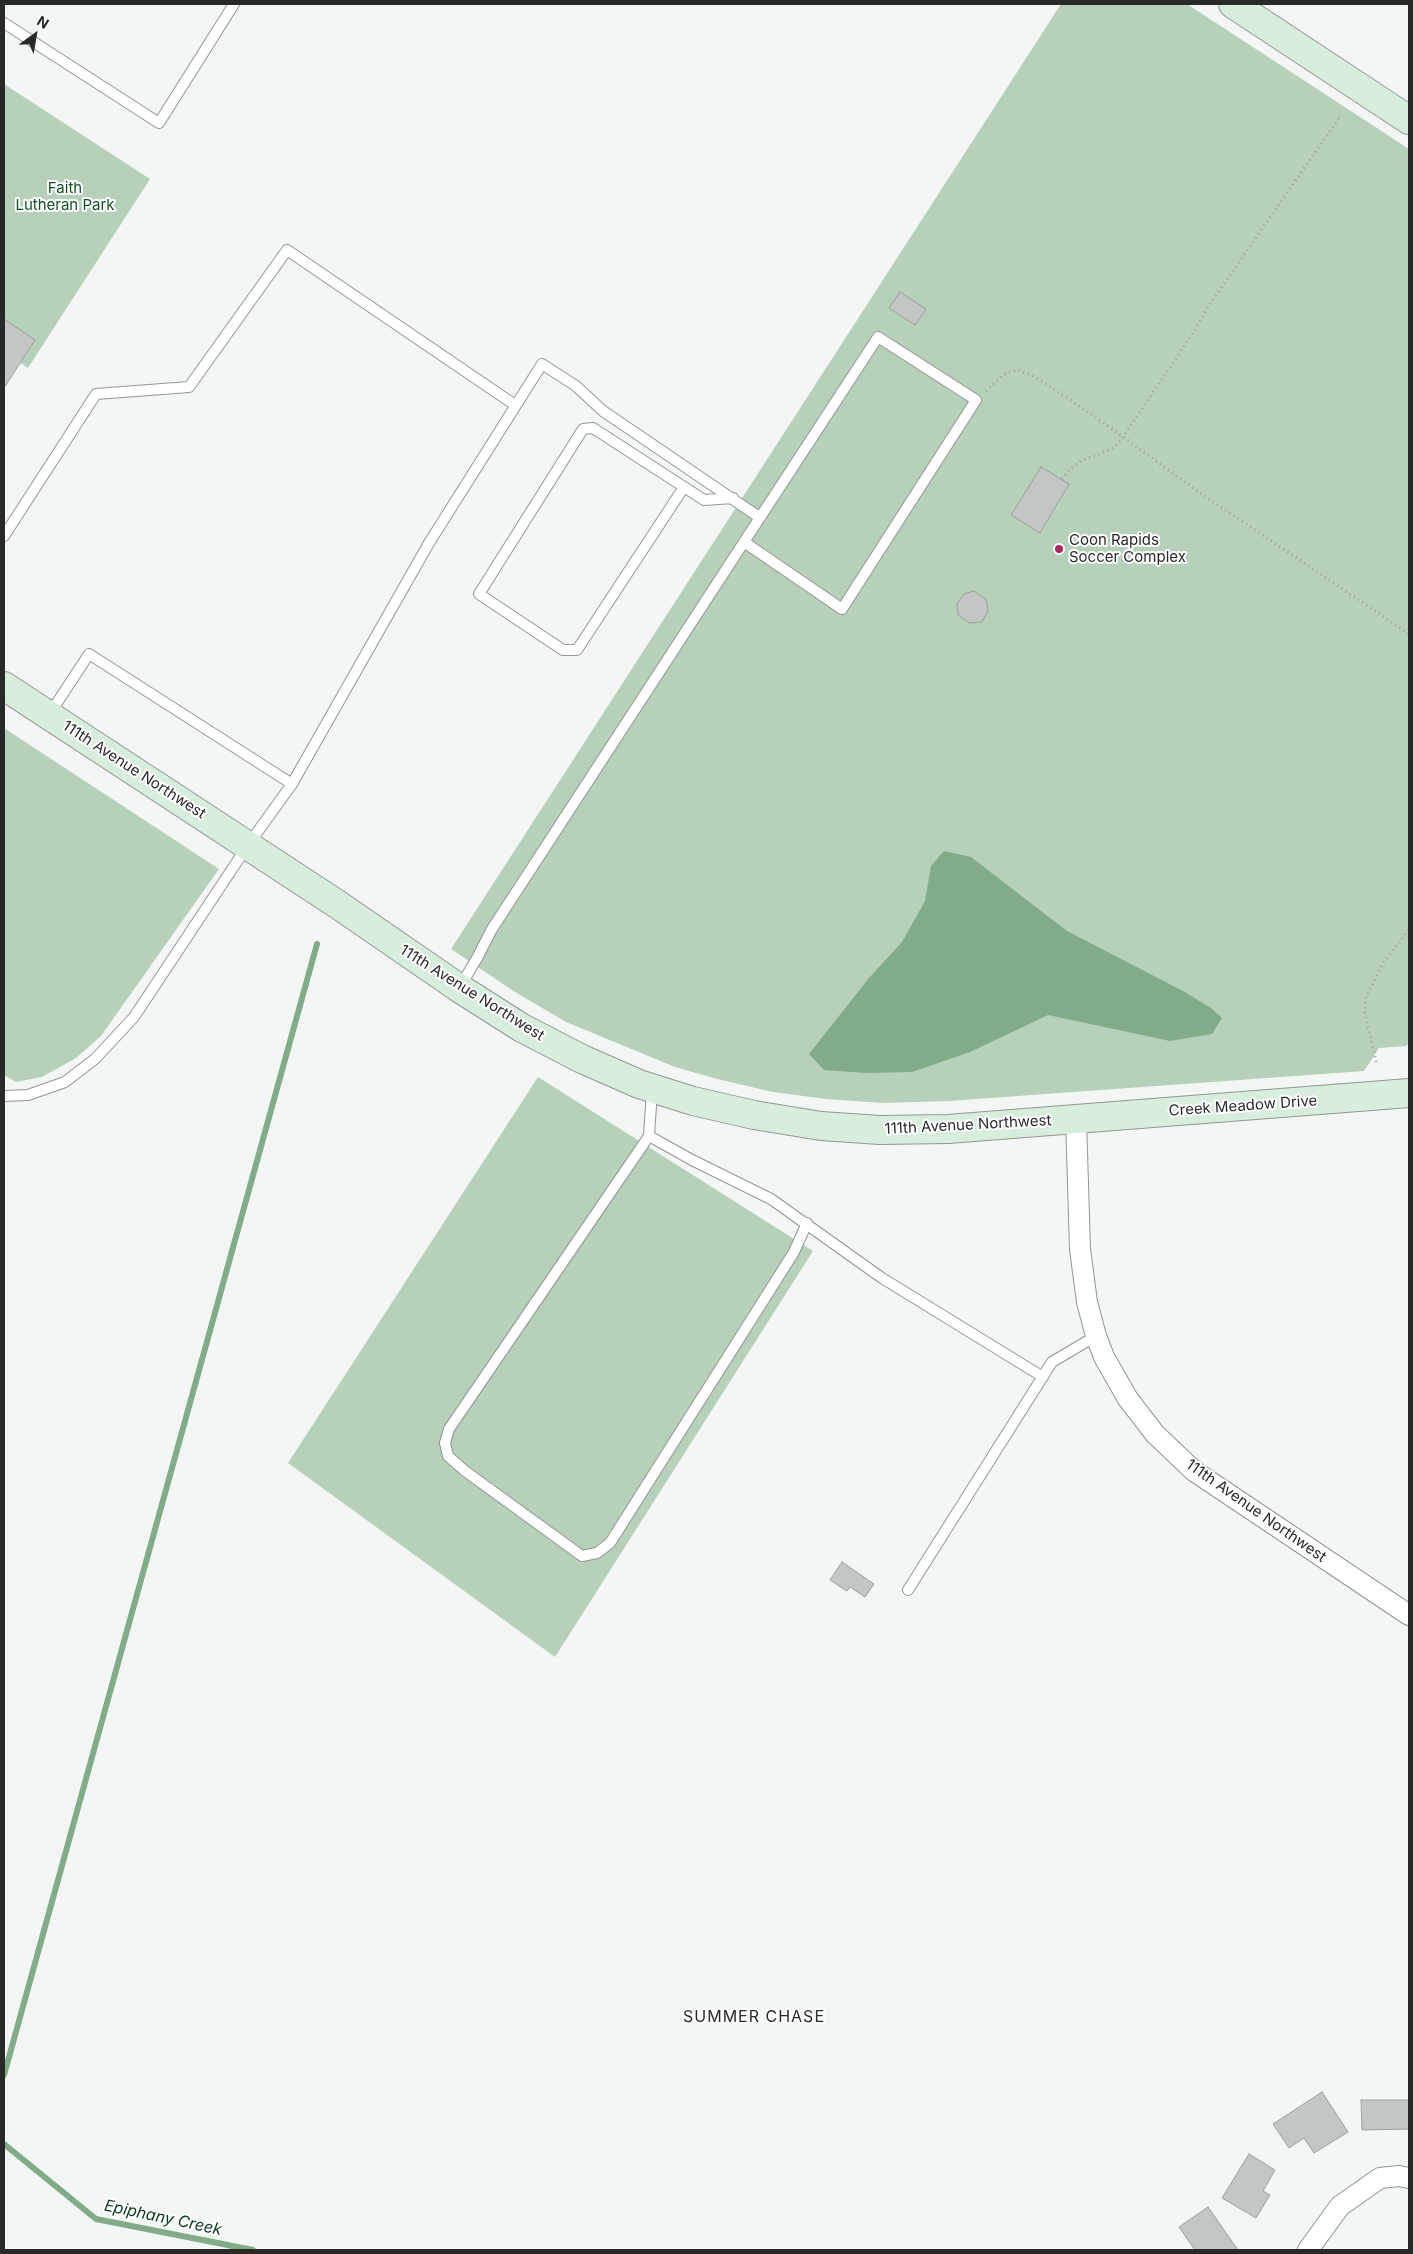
<!DOCTYPE html>
<html>
<head>
<meta charset="utf-8">
<style>
  body { margin:0 }
  #map { position:relative; width:1413px; height:2254px; overflow:hidden; background:#f3f7f4; font-family:Inter,sans-serif }
  canvas { display:block }
  .frame { position:absolute; inset:0; border:5px solid #282a28; pointer-events:none }
  .north { position:absolute; left:10px; top:10px; width:50px; height:50px; -webkit-text-stroke:4px #fff; paint-order:stroke; rotate:32deg; font-size:14px; font-weight:700; line-height:20px; text-align:center; color:#282a28 }
  .north::after { content:''; display:block; margin:auto; width:18px; height:22px; background:#282a28; clip-path:polygon(50% 0,100% 100%,50% 72%,0 100%) }
</style>
</head>
<body>
<div id="map">
<canvas width="1413" height="2254"></canvas>
<div class="frame"></div>
<div class="north">N</div>
</div>
<script>
const ctx = document.querySelector('canvas').getContext('2d');
ctx.lineJoin = 'round';
function paint(path, color) { ctx.fillStyle = color; ctx.fill(path, 'evenodd'); }
const poly = rows => new Path2D(rows.map(r => 'M' + r).join(''));
function trace(path, color, width, dash) { ctx.strokeStyle = color; ctx.lineWidth = width; ctx.lineCap = dash ? 'butt' : 'round'; ctx.setLineDash(dash || []); ctx.stroke(path); }
function drawText(font, color, halo, rows, align = 'center') {
  ctx.font = font + ' Inter,sans-serif'; ctx.lineWidth = 4; ctx.setLineDash([]); ctx.textBaseline = 'middle'; ctx.strokeStyle = halo; ctx.fillStyle = color; for (const [text, x, y, turn = 0] of rows) {
    ctx.save(); ctx.translate(x, y); ctx.rotate((+turn || 0) * Math.PI / 180); ctx.textAlign = isNaN(turn) ? turn : align; if (halo) ctx.strokeText(text, 0, 0); ctx.fillText(text, 0, 0); ctx.restore();
  }
}
paint(poly([
  [1061,4,1187,4,1409,149,1409,1043,1406,1046,1379,1048,1364,1071,949,1101,882,1103,826,1099,773,1092,717,1079,675,1067,566,1022,515,992,451,949],
  [4,84,150,179,28,368,4,352],
  [4,728,219,869,101,1036,76,1058,42,1077,16,1082,4,1075],
  [538,1077,813,1251,555,1657,288,1463]
]), '#b6d0ba');
paint(poly([
  [944,851,971,857,1067,931,1183,991,1211,1008,1222,1018,1212,1034,1170,1041,1048,1015,970,1052,912,1072,866,1073,824,1070,809,1054,869,978,902,942,925,901,931,866]
]), '#82ac89');
trace(poly([
  [4,2075,317,944],
  [4,2144,96,2219,253,2250]
]), '#82ac89', 6);
const building = poly([
  [900,292,926,309,915,325,889,308,900,292],
  [4,319,35,340,4,388,4,319],
  [1041,467,1069,484,1040,533,1011,515,1041,467],
  [974,591,986,599,988,611,982,622,970,623,958,615,957,604,964,594,974,591],
  [842,1562,874,1584,865,1597,850,1587,847,1591,830,1580,842,1562],
  [1322,2092,1348,2132,1314,2153,1304,2138,1289,2148,1273,2124,1322,2092],
  [1361,2100,1409,2100,1409,2129,1362,2130,1361,2100],
  [1249,2154,1275,2170,1263,2191,1270,2195,1256,2218,1222,2198,1249,2154],
  [1208,2207,1238,2250,1195,2250,1179,2227,1208,2207]
]);
paint(building, '#c3c7c4');
trace(building, '#9b9f9c', 1);
const lane = poly([
  [4,23,159,123,234,4],
  [878,337,976,400,842,609,744,542,878,337],
  [684,487,577,650,563,650,479,594,583,429,593,428,684,487,704,500,733,498],
  [4,536,96,394,189,387,287,250,515,405],
  [49,715,89,654,292,784],
  [460,987,477,958,492,929,744,542],
  [652,1090,649,1136,692,1160,771,1199,882,1278,1043,1377],
  [4,1096,28,1095,65,1082,95,1059,134,1017,248,845,292,784,429,543,542,364,576,386,603,411,759,517],
  [649,1136,449,1429,445,1443,448,1456,465,1471,582,1556,597,1553,610,1543,794,1252,807,1223],
  [908,1590,1052,1362,1096,1336]
]);
const street = poly([
  [1076,1119,1080,1249,1087,1302,1096,1336,1104,1357,1128,1399,1155,1434,1194,1471,1409,1615],
  [1308,2250,1340,2206,1380,2178,1399,2176,1409,2178]
]);
const secondary = poly([
  [1233,4,1409,120],
  [4,686,337,904,459,988,522,1028,582,1059,639,1084,693,1101,754,1115,821,1126,880,1130,948,1129,1409,1093]
]);
trace(lane, '#929693', 12);
trace(street, '#929693', 22);
trace(secondary, '#929693', 30);
trace(poly([
  [986,391,1006,373,1018,370,1034,376,1104,423,1193,488,1409,634],
  [1062,479,1069,470,1081,461,1114,448,1123,437,1195,330,1208,307,1341,115],
  [1376,1062,1365,1013,1366,997,1383,963,1409,930]
]), '#a0a3a0', 3, [1, 4]);
trace(lane, '#fff', 10);
trace(street, '#fff', 20);
trace(secondary, '#d8eedc', 28);
for (const [x, y, r, color] of [
  [1059,549,5,"#af2563"]
]) { const dot = new Path2D(); dot.arc(x, y, r, 0, 2 * Math.PI); ctx.fillStyle = color; ctx.fill(dot); trace(dot, '#fff', 2); }
drawText('15px', '#125225', '#fff', [
  ["Faith",65,188],
  ["Lutheran Park",65,205]
]);
drawText('15px', '#282a28', '#fff', [
  ["Coon Rapids",1069,540],
  ["Soccer Complex",1069,557]
], 'left');
drawText('15px', '#282a28', '#fff', [
  ["111th Avenue Northwest",134,770,33],
  ["111th Avenue Northwest",472,993,32],
  ["Creek Meadow Drive",1243,1106,-4],
  ["111th Avenue Northwest",968,1125,-3],
  ["111th Avenue Northwest",1256,1511,35]
]);
ctx.letterSpacing = '1px';
drawText('16px', '#282a28', '#fff', [
  ["SUMMER CHASE",754,2017]
]);
ctx.letterSpacing = '0px';
drawText('italic 16px', '#0a3b18', '#fff', [
  ["Epiphany Creek",163,2218,12]
]);
</script>
</body>
</html>
